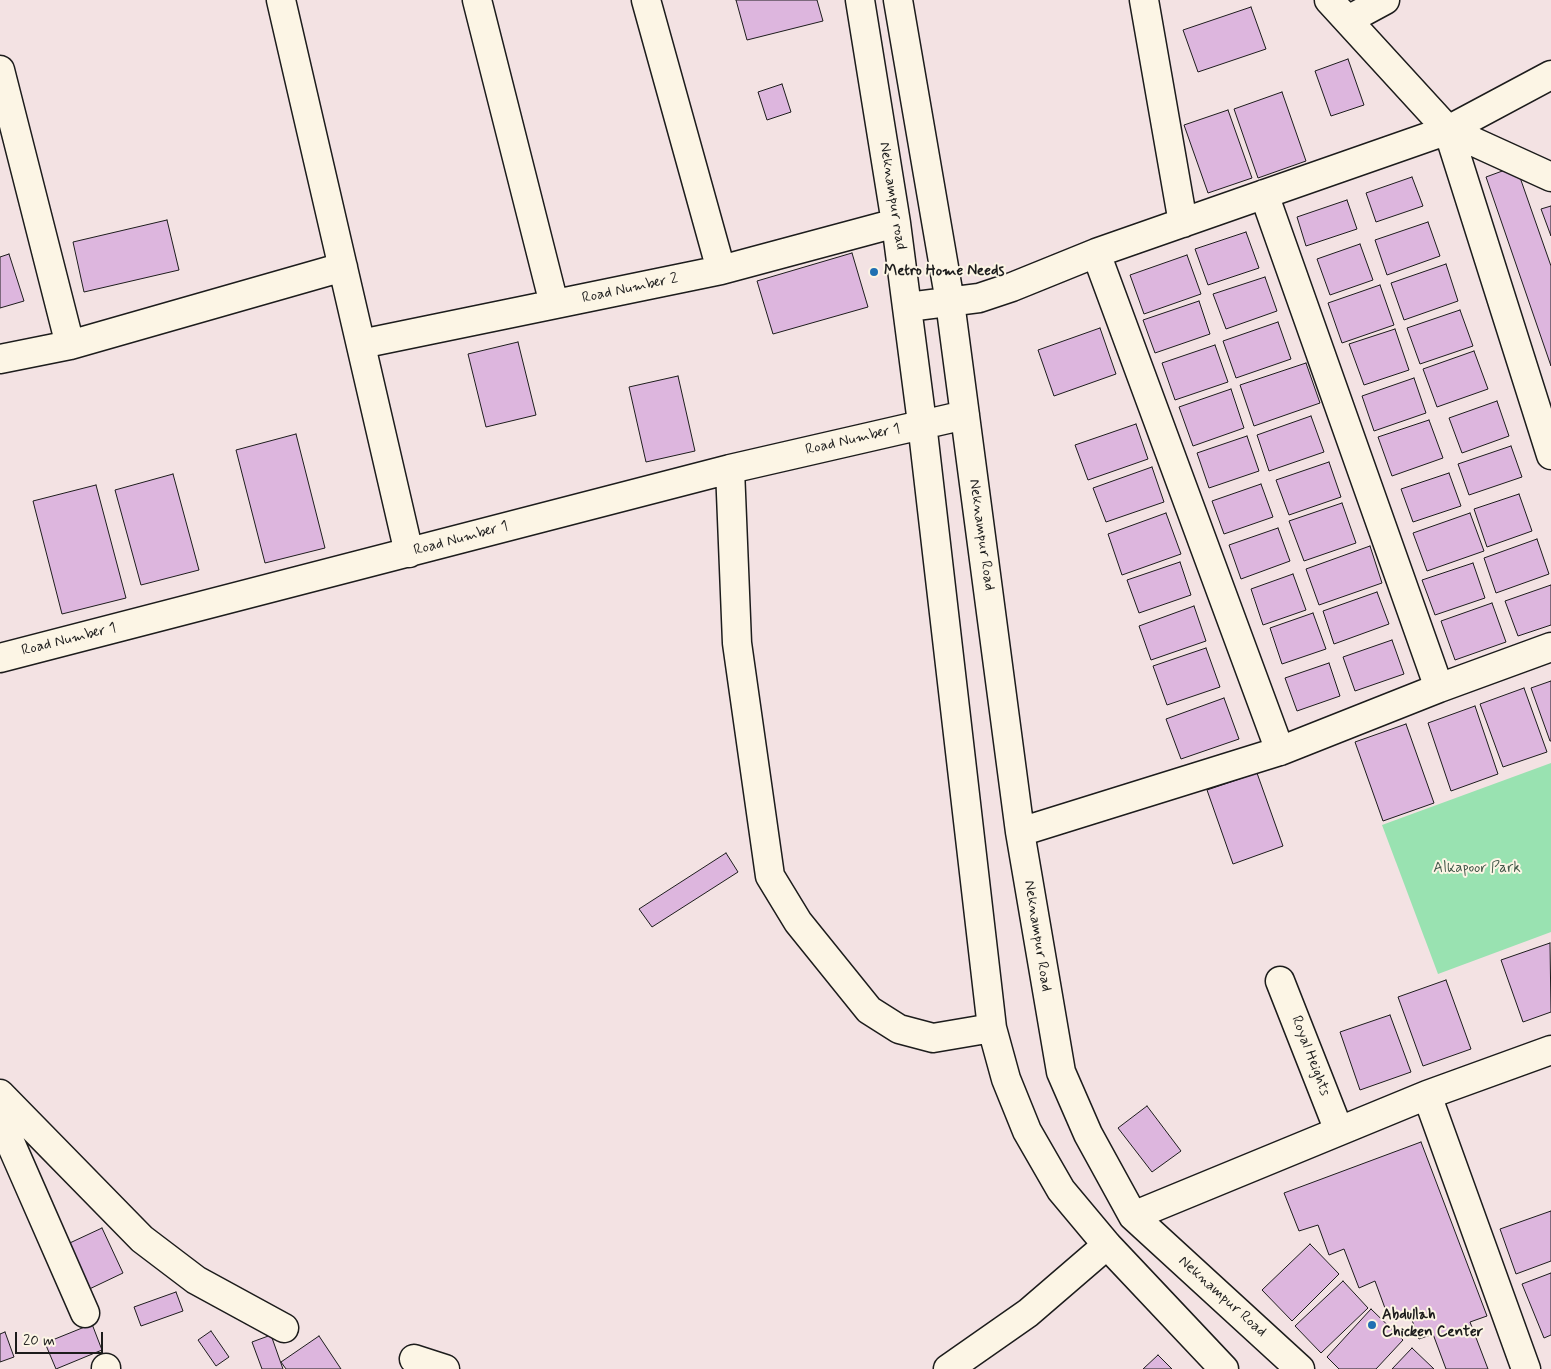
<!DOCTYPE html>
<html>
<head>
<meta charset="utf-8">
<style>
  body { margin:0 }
  #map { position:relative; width:1551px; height:1369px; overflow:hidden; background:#f3e2e3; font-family:Mynerve,sans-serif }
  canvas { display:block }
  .scale { position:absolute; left:15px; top:1332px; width:88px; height:22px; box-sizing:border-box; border:2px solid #1c1c1c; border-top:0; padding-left:6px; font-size:15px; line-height:18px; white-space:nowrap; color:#1c1c1c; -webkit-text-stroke:4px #fcf5e5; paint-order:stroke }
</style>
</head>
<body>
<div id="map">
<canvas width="1551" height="1369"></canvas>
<div class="scale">20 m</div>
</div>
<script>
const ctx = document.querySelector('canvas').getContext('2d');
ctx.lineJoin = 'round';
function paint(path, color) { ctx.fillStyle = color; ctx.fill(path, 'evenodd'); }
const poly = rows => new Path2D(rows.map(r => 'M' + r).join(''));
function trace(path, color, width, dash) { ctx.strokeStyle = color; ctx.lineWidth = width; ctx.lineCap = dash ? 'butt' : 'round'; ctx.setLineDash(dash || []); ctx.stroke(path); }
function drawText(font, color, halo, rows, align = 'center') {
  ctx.font = font + ' Mynerve,sans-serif'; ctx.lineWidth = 4; ctx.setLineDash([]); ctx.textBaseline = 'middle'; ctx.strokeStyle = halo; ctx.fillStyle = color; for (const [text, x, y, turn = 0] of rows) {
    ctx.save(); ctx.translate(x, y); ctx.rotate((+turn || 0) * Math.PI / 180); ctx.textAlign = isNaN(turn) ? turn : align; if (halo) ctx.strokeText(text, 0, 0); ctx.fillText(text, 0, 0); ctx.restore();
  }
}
paint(poly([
  [1551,763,1551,932,1438,974,1382,825]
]), '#99e2b1');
const building = poly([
  [736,0,817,0,823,21,747,40,736,0],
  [1251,7,1266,49,1198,72,1183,30,1251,7],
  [1348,59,1364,105,1331,116,1315,71,1348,59],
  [782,84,791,112,767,120,758,92,782,84],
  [1282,92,1306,161,1258,178,1234,109,1282,92],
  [1228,110,1252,178,1208,193,1184,125,1228,110],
  [1516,166,1551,266,1551,366,1486,177,1516,166],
  [1412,177,1423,206,1376,222,1366,193,1412,177],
  [1347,200,1357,229,1306,246,1297,217,1347,200],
  [1551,206,1551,236,1541,209,1551,206],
  [167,220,179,270,84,292,73,242,167,220],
  [1428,222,1440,256,1387,275,1375,240,1428,222],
  [1246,232,1259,268,1208,285,1195,249,1246,232],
  [1360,244,1373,280,1330,295,1317,259,1360,244],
  [852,253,868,307,773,334,757,281,852,253],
  [9,254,24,301,0,308,0,257,9,254],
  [1187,255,1201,294,1144,314,1130,275,1187,255],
  [1446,264,1458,301,1404,320,1391,283,1446,264],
  [1265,277,1277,311,1226,329,1213,294,1265,277],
  [1380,285,1394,325,1342,343,1328,303,1380,285],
  [1199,301,1210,334,1155,353,1143,320,1199,301],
  [1460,310,1473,346,1420,364,1407,328,1460,310],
  [1278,322,1291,359,1236,378,1223,341,1278,322],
  [1100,328,1116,374,1054,396,1038,350,1100,328],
  [1395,329,1409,370,1364,385,1349,344,1395,329],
  [518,342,536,415,486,427,468,354,518,342],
  [1215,345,1228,382,1175,400,1162,363,1215,345],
  [1474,351,1488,389,1437,407,1423,369,1474,351],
  [1306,363,1320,403,1254,426,1240,385,1306,363],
  [678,376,695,451,646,462,629,387,678,376],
  [1414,378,1426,413,1374,431,1362,396,1414,378],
  [1231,389,1244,428,1193,446,1179,407,1231,389],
  [1497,401,1509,436,1462,453,1449,418,1497,401],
  [1311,416,1324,452,1269,471,1257,435,1311,416],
  [1429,420,1443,458,1392,476,1378,437,1429,420],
  [1136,424,1148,459,1088,480,1075,445,1136,424],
  [296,434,325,548,265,563,236,450,296,434],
  [1247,436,1259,471,1209,488,1197,453,1247,436],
  [1511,446,1522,477,1469,495,1458,464,1511,446],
  [1329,462,1341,497,1289,515,1276,480,1329,462],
  [1152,467,1164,502,1106,522,1093,488,1152,467],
  [1449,473,1461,506,1413,522,1401,489,1449,473],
  [173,474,199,570,141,585,115,490,173,474],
  [1261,484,1273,517,1224,534,1212,501,1261,484],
  [96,485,126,598,62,614,33,501,96,485],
  [1519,494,1532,531,1487,547,1474,509,1519,494],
  [1342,503,1356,543,1304,561,1289,521,1342,503],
  [1166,513,1181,554,1122,575,1108,534,1166,513],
  [1470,513,1484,551,1427,571,1413,533,1470,513],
  [1278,528,1290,561,1241,579,1229,545,1278,528],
  [1537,539,1549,574,1496,593,1484,558,1537,539],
  [1370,546,1382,583,1319,605,1306,569,1370,546],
  [1180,562,1191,595,1139,613,1127,580,1180,562],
  [1473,563,1485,598,1435,615,1422,580,1473,563],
  [1293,574,1306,610,1263,625,1251,589,1293,574],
  [1551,585,1551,625,1518,636,1505,601,1551,585],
  [1377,592,1389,624,1334,644,1323,611,1377,592],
  [1492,603,1506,642,1455,660,1441,621,1492,603],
  [1194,606,1206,641,1151,660,1139,626,1194,606],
  [1313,613,1326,649,1282,664,1270,628,1313,613],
  [1392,640,1404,674,1355,691,1343,657,1392,640],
  [1206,648,1220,687,1167,705,1153,666,1206,648],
  [1329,663,1340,696,1297,711,1285,678,1329,663],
  [1551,681,1551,741,1550,741,1531,688,1551,681],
  [1524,688,1547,752,1503,767,1480,704,1524,688],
  [1224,698,1239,739,1181,759,1166,719,1224,698],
  [1475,706,1498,774,1451,791,1428,723,1475,706],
  [1406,724,1434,803,1383,821,1355,742,1406,724],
  [1257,773,1283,846,1233,864,1207,790,1257,773],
  [726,853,738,872,652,927,639,909,726,853],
  [1550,943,1551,1012,1523,1022,1501,960,1550,943],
  [1446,980,1471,1049,1423,1066,1398,997,1446,980],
  [1390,1015,1411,1072,1360,1090,1340,1032,1390,1015],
  [1147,1106,1181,1151,1152,1172,1118,1128,1147,1106],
  [1421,1142,1487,1316,1470,1322,1488,1369,1446,1369,1433,1334,1419,1339,1409,1312,1389,1319,1375,1281,1359,1288,1344,1249,1329,1255,1318,1225,1299,1231,1284,1193,1421,1142],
  [1551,1211,1551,1261,1516,1274,1500,1229,1551,1211],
  [102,1228,123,1273,81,1293,59,1248,102,1228],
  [1310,1244,1339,1274,1292,1321,1262,1290,1310,1244],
  [1551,1273,1551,1335,1544,1338,1522,1284,1551,1273],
  [1343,1281,1368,1308,1321,1353,1295,1326,1343,1281],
  [176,1292,183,1311,141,1326,134,1307,176,1292],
  [1371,1309,1403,1340,1376,1369,1339,1369,1327,1357,1371,1309],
  [92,1324,102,1350,56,1369,45,1343,92,1324],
  [211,1331,229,1357,216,1366,198,1340,211,1331],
  [5,1332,14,1357,0,1362,0,1334,5,1332],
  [271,1335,283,1369,262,1369,252,1342,271,1335],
  [319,1336,341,1369,286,1369,281,1362,319,1336],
  [1412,1348,1434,1369,1392,1369,1412,1348],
  [1158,1355,1172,1369,1143,1369,1158,1355]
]);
paint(building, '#ddb6de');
trace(building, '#1c1c1c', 1);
const minor = poly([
  [281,0,409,553],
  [477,0,554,304],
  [646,0,721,270],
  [860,0,896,223,922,423,992,1028,1006,1079,1027,1131,1061,1190,1107,1245,1224,1369],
  [898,0,950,302,1020,832,1061,1072,1088,1134,1133,1216,1300,1369],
  [1144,0,1183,223],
  [1329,0,1448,130,1551,177],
  [1348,20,1385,0],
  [0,70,70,345],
  [1448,130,1551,455],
  [1264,194,1439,688],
  [1096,253,1280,751],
  [908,307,979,298,1012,287,1096,253,1448,130,1551,75],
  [361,344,721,270,896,223],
  [0,359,70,345,343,267],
  [730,469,737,643,770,876,798,922,869,1010,899,1029,933,1038,992,1028],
  [0,658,730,469,965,415],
  [1020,832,1280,751,1439,688,1551,647],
  [1280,981,1339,1131],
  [0,1094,142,1239,196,1280,284,1328],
  [1427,1095,1526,1369],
  [0,1119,85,1313],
  [1133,1216,1427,1095,1551,1050],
  [414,1359,445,1369],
  [106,1368,106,1369],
  [948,1369,1028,1313,1107,1245]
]);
trace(minor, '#1c1c1c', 31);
trace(minor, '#fcf5e5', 28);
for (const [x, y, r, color] of [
  [874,272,5,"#1f6fb2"],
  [1372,1325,5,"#1f6fb2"]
]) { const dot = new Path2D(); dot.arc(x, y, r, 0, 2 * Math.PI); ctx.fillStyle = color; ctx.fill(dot); trace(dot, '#fcf5e5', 2); }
drawText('15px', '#1c1c1c', '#fcf5e5', [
  ["Neknampur road",892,196,81],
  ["Road Number 2",630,289,-12],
  ["Road Number 1",853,440,-13],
  ["Neknampur Road",981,535,82],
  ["Road Number 1",461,539,-15],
  ["Road Number 1",69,640,-14],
  ["Neknampur Road",1037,936,81],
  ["Royal Heights",1310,1056,69],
  ["Neknampur Road",1222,1297,42]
]);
drawText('bold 15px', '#1c1c1c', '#fcf5e5', [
  ["Metro Home Needs",884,272],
  ["Abdullah",1382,1316],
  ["Chicken Center",1382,1333]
], 'left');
drawText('15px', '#425749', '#fcf5e5', [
  ["Alkapoor Park",1477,869]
]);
</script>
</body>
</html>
